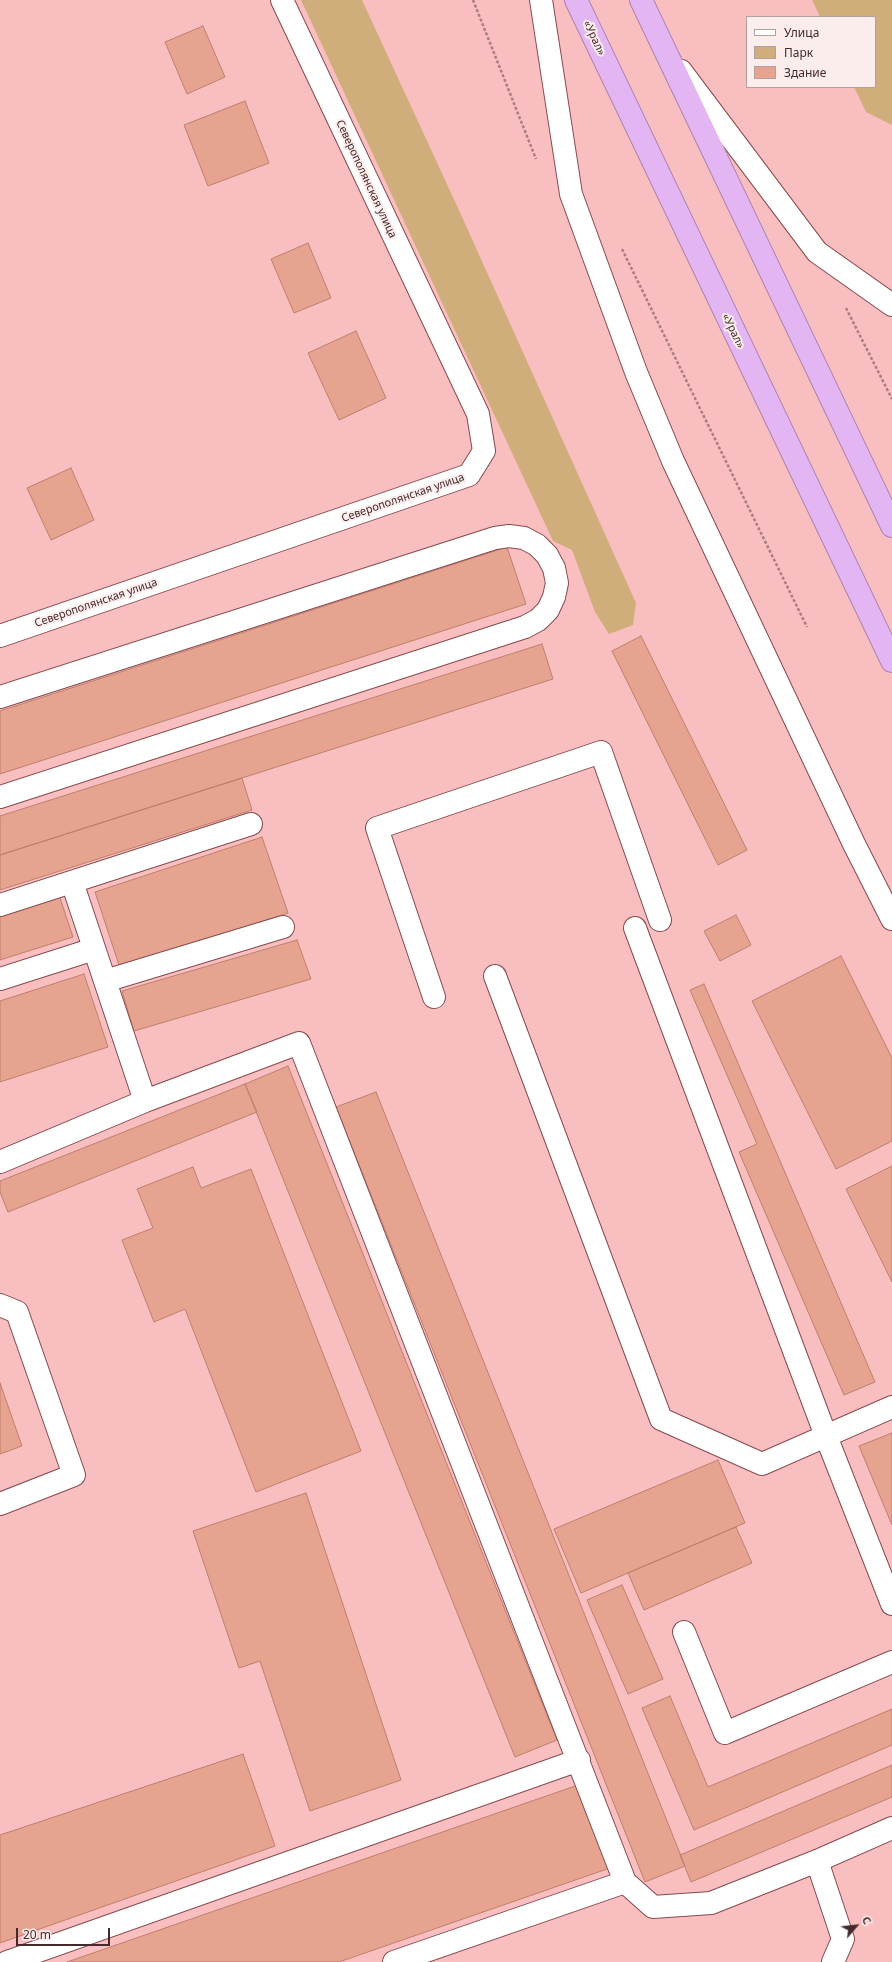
<!DOCTYPE html>
<html>
<head>
<meta charset="utf-8">
<style>
  body { margin:0 }
  #map { position:relative; width:892px; height:1962px; overflow:hidden; background:#f9bfc0; font-family:"Noto Sans",sans-serif }
  canvas { display:block }
  .legend { position:absolute; left:746px; top:16px; width:130px; height:72px; box-sizing:border-box; background:#fceded; border:1px solid #b39f9f; margin:0; padding:5px 7px; list-style:none; font-size:12px; color:#46292a }
  .legend li { display:flex; align-items:center; gap:8px; height:20px }
  .legend b { width:20px; border:1px solid #b39f9f }
  .north { position:absolute; left:836px; top:1906px; width:40px; height:40px; -webkit-text-stroke:3px #fceded; paint-order:stroke; rotate:62deg; font-size:11px; font-weight:700; line-height:16px; text-align:center; color:#46292a }
  .north::after { content:''; display:block; margin:auto; width:14px; height:18px; background:#46292a; clip-path:polygon(50% 0,100% 100%,50% 72%,0 100%) }
  .scale { position:absolute; left:16px; top:1928px; width:94px; height:18px; box-sizing:border-box; border:2px solid #46292a; border-top:0; padding-left:5px; font-size:12px; line-height:14px; white-space:nowrap; color:#46292a; -webkit-text-stroke:3px #fceded; paint-order:stroke }
</style>
</head>
<body>
<div id="map">
<canvas width="892" height="1962"></canvas>
<ul class="legend">
<li><b style="height:5px;background:#fff"></b>Улица</li>
<li><b style="height:11px;background:#d0ae7b"></b>Парк</li>
<li><b style="height:11px;background:#e6a38f"></b>Здание</li>
</ul>
<div class="north">С</div>
<div class="scale">20 m</div>
</div>
<script>
const ctx = document.querySelector('canvas').getContext('2d');
ctx.lineJoin = 'round';
function paint(path, color) { ctx.fillStyle = color; ctx.fill(path, 'evenodd'); }
const poly = rows => new Path2D(rows.map(r => 'M' + r).join(''));
function trace(path, color, width, dash) { ctx.strokeStyle = color; ctx.lineWidth = width; ctx.lineCap = dash ? 'butt' : 'round'; ctx.setLineDash(dash || []); ctx.stroke(path); }
function drawText(font, color, halo, rows, align = 'center') {
  ctx.font = font + ' "Noto Sans",sans-serif'; ctx.lineWidth = 4; ctx.setLineDash([]); ctx.textBaseline = 'middle'; ctx.strokeStyle = halo; ctx.fillStyle = color; for (const [text, x, y, turn = 0] of rows) {
    ctx.save(); ctx.translate(x, y); ctx.rotate((+turn || 0) * Math.PI / 180); ctx.textAlign = isNaN(turn) ? turn : align; if (halo) ctx.strokeText(text, 0, 0); ctx.fillText(text, 0, 0); ctx.restore();
  }
}
paint(poly([
  [301,0,362,0,458,208,636,603,633,625,609,634,595,612,572,550,553,541],
  [812,0,892,0,892,125,866,112,854,87,875,87,875,17,820,17]
]), '#d0ae7b');
const building = poly([
  [203,26,225,77,187,94,165,42,203,26],
  [245,101,269,163,208,186,184,125,245,101],
  [308,243,331,298,294,313,271,259,308,243],
  [356,331,386,398,339,420,308,353,356,331],
  [71,468,94,520,51,540,27,488,71,468],
  [507,547,526,604,0,774,0,711,507,547],
  [641,636,747,850,718,865,612,651,641,636],
  [542,644,553,679,0,855,0,816,542,644],
  [242,778,252,810,0,890,0,855,242,778],
  [262,837,288,913,120,968,95,892,262,837],
  [59,895,73,937,0,960,0,914,59,895],
  [736,915,751,945,720,961,704,931,736,915],
  [297,940,311,979,134,1031,122,991,297,940],
  [841,956,892,1058,892,1141,836,1169,752,1001,841,956],
  [84,974,108,1047,0,1082,0,1001,84,974],
  [704,984,875,1382,844,1395,739,1152,757,1144,690,990,704,984],
  [288,1066,557,1740,515,1757,245,1084,288,1066],
  [245,1084,257,1112,8,1212,0,1192,0,1181,245,1084],
  [376,1092,685,1866,645,1882,336,1107,376,1092],
  [892,1166,892,1282,846,1189,892,1166],
  [193,1167,201,1188,251,1169,361,1451,256,1492,185,1309,154,1322,122,1240,153,1228,137,1189,193,1167],
  [0,1383,22,1446,0,1454,0,1383],
  [892,1433,892,1525,859,1446,892,1433],
  [718,1460,745,1523,581,1593,554,1529,718,1460],
  [306,1493,401,1780,310,1811,260,1661,239,1668,193,1531,306,1493],
  [736,1527,752,1563,644,1610,628,1573,736,1527],
  [622,1585,663,1679,628,1694,587,1600,622,1585],
  [670,1696,708,1787,892,1709,892,1745,694,1830,642,1708,670,1696],
  [243,1754,275,1846,0,1943,0,1835,243,1754],
  [892,1765,892,1797,691,1882,680,1855,892,1765],
  [581,1784,610,1868,339,1962,67,1962,581,1784]
]);
paint(building, '#e6a38f');
trace(building, '#bf7f6c', 1);
const minor = poly([
  [541,0,571,194,636,372,673,461,854,844,892,919],
  [681,71,817,252,892,305],
  [0,636,469,475,484,451,478,414,282,0],
  [0,697,495,538,509,536,524,538,537,545,547,555,554,568,557,583,554,597,548,610,538,620,525,627,0,797],
  [72,882,145,1101],
  [0,905,251,824],
  [635,928,826,1436,892,1604],
  [495,976,661,1419,762,1464,892,1407],
  [0,979,94,949],
  [105,981,283,927],
  [434,997,377,828,601,752,660,920],
  [0,1162,145,1101,299,1043,625,1882,394,1962],
  [0,1305,17,1312,74,1475,0,1504],
  [684,1632,725,1733,892,1662],
  [817,1861,843,1939,833,1962],
  [625,1882,653,1907,711,1903,817,1861,892,1828],
  [7,1962,579,1760]
]);
const highway = poly([
  [576,0,892,661],
  [641,0,892,526]
]);
trace(minor, '#87494c', 24);
trace(highway, '#ac84ad', 24);
trace(poly([
  [473,0,536,159],
  [622,249,807,627],
  [846,308,892,399]
]), '#ab7e7f', 2.5, [3, 2]);
trace(minor, '#fff', 22);
trace(highway, '#e3b5f3', 22);
drawText('11px', '#46292a', '#fceded', [
  ["«Урал»",594,38,65],
  ["Северополянская улица",366,179,65],
  ["«Урал»",733,331,64],
  ["Северополянская улица",403,498,-19],
  ["Северополянская улица",96,603,-19]
]);
</script>
</body>
</html>
